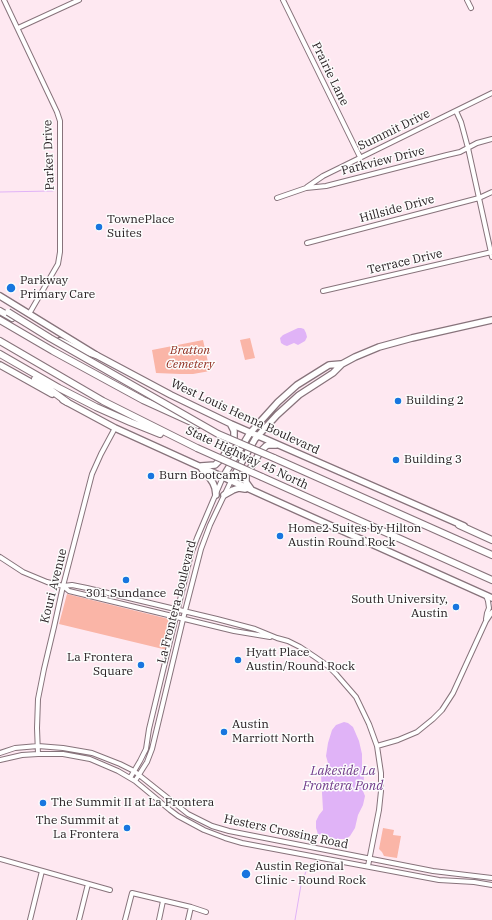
<!DOCTYPE html>
<html>
<head>
<meta charset="utf-8">
<style>
  body { margin:0 }
  canvas { display:block; background:#fee8f1 }
</style>
</head>
<body>
<canvas width="492" height="920"></canvas>
<script>
const ctx = document.querySelector('canvas').getContext('2d');
ctx.lineJoin = 'round';
function paint(path, color) { ctx.fillStyle = color; ctx.fill(path, 'evenodd'); }
const poly = rows => new Path2D(rows.map(r => 'M' + r).join(''));
function trace(path, color, width, dash) { ctx.strokeStyle = color; ctx.lineWidth = width; ctx.lineCap = dash ? 'butt' : 'round'; ctx.setLineDash(dash || []); ctx.stroke(path); }
function drawText(font, color, halo, rows, align = 'center') {
  ctx.font = font + ' "IBM Plex Serif",serif'; ctx.lineWidth = 3; ctx.setLineDash([]); ctx.textBaseline = 'middle'; ctx.strokeStyle = halo; ctx.fillStyle = color; for (const [text, x, y, turn = 0] of rows) {
    ctx.save(); ctx.translate(x, y); ctx.rotate((+turn || 0) * Math.PI / 180); ctx.textAlign = isNaN(turn) ? turn : align; if (halo) ctx.strokeText(text, 0, 0); ctx.fillText(text, 0, 0); ctx.restore();
  }
}
paint(poly([
  [250,338,255,358,245,360,240,340],
  [203,340,210,371,193,374,180,374,156,373,152,350],
  [67,594,173,620,167,650,59,624],
  [383,828,394,830,393,835,401,836,397,858,384,856,382,852,379,849]
]), '#fab5a7');
paint(poly([
  [298,328,301,328,304,329,306,333,307,337,305,341,298,345,294,343,287,346,284,345,281,343,280,338,283,335],
  [344,722,348,723,353,727,359,741,362,754,362,767,364,775,363,791,365,796,363,805,358,815,355,828,350,836,346,839,336,839,318,834,316,828,316,821,319,815,323,810,321,775,328,763,326,756,328,743,332,730,336,725]
]), '#e0b3f7');
trace(poly([
  [0,192,53,191],
  [313,839,318,833],
  [295,920,301,885,308,866]
]), '#e0b3f7', 1);
const minor = poly([
  [4,0,57,112,60,121,60,252,58,264,29,314],
  [283,0,360,157],
  [467,0,471,8],
  [18,28,79,0],
  [456,111,461,122,468,148,492,257],
  [307,187,323,176,492,93],
  [277,198,306,188,326,186,447,155,460,152,477,143,492,139],
  [307,243,479,198,492,192],
  [323,291,492,252],
  [0,557,23,572,47,582,63,586,72,585,87,588,217,619,255,629,277,638,288,641,300,647,315,657,328,666,336,674,356,697,369,724,377,746,381,773,381,791,379,810,368,866],
  [63,586,69,591,234,631,270,637],
  [486,619,487,613,489,608,488,601,486,595],
  [377,746,398,740,417,732,433,719,442,710,453,693,486,621,492,612],
  [0,753,15,748,38,746,63,748,92,753,120,764,134,771,188,814,212,826,229,831,433,871,492,878],
  [38,754,37,728,38,699,44,669,54,627,63,586,92,474,101,454,115,428],
  [0,760,22,755,38,754,63,754,90,759,118,771,135,781,170,810,178,816,204,830,225,838,242,843,439,880,474,882,492,885],
  [130,778,140,761,146,749,149,729,191,554,197,538,223,477],
  [135,781,147,762,152,749,185,611,201,549,210,525,231,481],
  [0,859,110,890],
  [30,920,42,871],
  [79,920,88,884],
  [125,920,132,893,191,907],
  [159,920,163,901],
  [188,920,191,907,206,912]
]);
const major = poly([
  [0,296,96,355,171,395,231,424,464,526],
  [0,365,52,394],
  [63,400,115,428,267,497,492,598],
  [201,466,215,465,223,457,234,437,234,431,231,425],
  [202,469,209,477,213,483,215,488,216,495],
  [223,477,250,433,278,402,297,385,329,365,341,364],
  [231,481,255,439,277,415,299,395,333,373,342,364,355,357,379,347,412,338,492,320],
  [251,489,246,482,246,475,261,451,266,446,268,445,276,445],
  [224,495,233,490,239,488,245,489]
]);
const highway = poly([
  [0,311,12,318],
  [0,320,53,351,143,400,198,425],
  [0,341,103,401,197,448],
  [60,341,77,349,96,355],
  [0,354,59,388,96,407,130,422,160,434],
  [35,379,52,391,67,402],
  [274,458,492,555],
  [262,477,492,580],
  [459,525,492,540]
]);
trace(minor, '#87737b', 6);
trace(major, '#87737b', 8);
trace(highway, '#87737b', 8);
trace(minor, '#fff', 4);
trace(major, '#fff', 5.5);
trace(highway, '#fff', 6);
const highwayBridge = poly([
  [8,312,50,338,218,434,274,458],
  [197,448,262,477]
]);
trace(highwayBridge, '#87737b', 8, []);
trace(highwayBridge, '#fff', 6);
for (const [x, y, r, color] of [
  [99,227,4,"#1776df"],
  [11,288,5,"#1776df"],
  [398,401,4,"#1776df"],
  [396,460,4,"#1776df"],
  [151,476,4,"#1776df"],
  [280,536,4,"#1776df"],
  [126,580,4,"#1776df"],
  [456,607,4,"#1776df"],
  [238,660,4,"#1776df"],
  [141,665,4,"#1776df"],
  [224,732,4,"#1776df"],
  [43,803,4,"#1776df"],
  [127,828,4,"#1776df"],
  [246,874,5,"#1776df"]
]) { const dot = new Path2D(); dot.arc(x, y, r, 0, 2 * Math.PI); ctx.fillStyle = color; ctx.fill(dot); trace(dot, '#fcfcfc', 1.5); }
drawText('12px', '#292124', '#fcfcfc', [
  ["Prairie Lane",330,74,64],
  ["Summit Drive",394,130,-26],
  ["Parker Drive",49,155,-92],
  ["Parkview Drive",383,161,-14],
  ["Hillside Drive",397,209,-15],
  ["Terrace Drive",405,262,-13],
  ["West Louis Henna Boulevard",245,417,25],
  ["State Highway 45 North",247,458,25],
  ["Kouri Avenue",54,586,-76],
  ["La Frontera Boulevard",177,602,-76],
  ["Hesters Crossing Road",286,832,12]
]);
drawText('12px', '#292124', '#fcfcfc', [
  ["TownePlace",107,220],
  ["Suites",107,234],
  ["Parkway",20,281],
  ["Primary Care",20,295],
  ["Building 2",406,401],
  ["Building 3",404,460],
  ["Burn Bootcamp",159,476],
  ["Home2 Suites by Hilton",288,529],
  ["Austin Round Rock",288,543],
  ["301 Sundance",126,594,"center"],
  ["South University,",448,600,"right"],
  ["Austin",448,614,"right"],
  ["Hyatt Place",246,653],
  ["Austin/Round Rock",246,667],
  ["La Frontera",133,658,"right"],
  ["Square",133,672,"right"],
  ["Austin",232,725],
  ["Marriott North",232,739],
  ["The Summit II at La Frontera",51,803],
  ["The Summit at",119,821,"right"],
  ["La Frontera",119,835,"right"],
  ["Austin Regional",255,867],
  ["Clinic - Round Rock",255,881]
], 'left');
drawText('italic 12px', '#912f20', '#fcfcfc', [
  ["Bratton",190,351],
  ["Cemetery",190,365]
]);
drawText('italic 13px', '#703a89', '#fcfcfc', [
  ["Lakeside La",343,771],
  ["Frontera Pond",343,786]
]);
</script>
</body>
</html>
